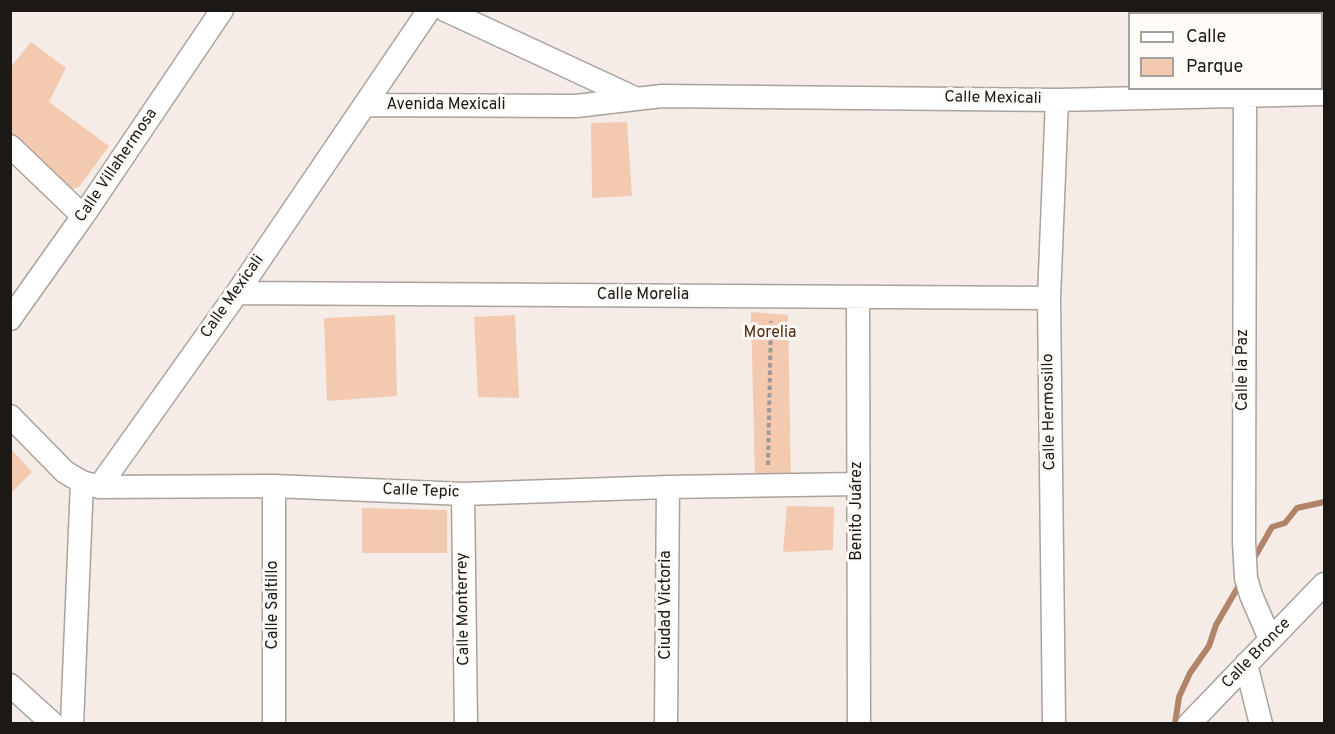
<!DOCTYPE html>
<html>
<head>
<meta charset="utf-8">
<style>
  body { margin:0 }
  #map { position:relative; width:1335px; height:734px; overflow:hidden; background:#f5ece7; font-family:Overpass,sans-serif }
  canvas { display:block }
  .frame { position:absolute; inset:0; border:12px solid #1b1816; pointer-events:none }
  .legend { position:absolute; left:1128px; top:12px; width:195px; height:78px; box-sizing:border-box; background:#fefaf8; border:2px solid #a3a09e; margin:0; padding:8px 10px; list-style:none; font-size:18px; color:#1b1816 }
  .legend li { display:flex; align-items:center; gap:12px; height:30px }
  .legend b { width:30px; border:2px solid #a3a09e }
</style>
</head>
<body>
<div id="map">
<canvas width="1335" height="734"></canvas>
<div class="frame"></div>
<ul class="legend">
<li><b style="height:8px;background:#fff"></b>Calle</li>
<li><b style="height:16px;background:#f3c9af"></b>Parque</li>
</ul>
</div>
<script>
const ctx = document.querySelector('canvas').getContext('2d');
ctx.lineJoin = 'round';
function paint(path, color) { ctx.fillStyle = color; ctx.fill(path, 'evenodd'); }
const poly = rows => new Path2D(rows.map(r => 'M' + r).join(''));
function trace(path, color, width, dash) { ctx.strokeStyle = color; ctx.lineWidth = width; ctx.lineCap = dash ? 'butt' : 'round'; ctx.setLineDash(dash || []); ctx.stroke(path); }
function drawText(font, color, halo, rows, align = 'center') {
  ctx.font = font + ' Overpass,sans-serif'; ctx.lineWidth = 6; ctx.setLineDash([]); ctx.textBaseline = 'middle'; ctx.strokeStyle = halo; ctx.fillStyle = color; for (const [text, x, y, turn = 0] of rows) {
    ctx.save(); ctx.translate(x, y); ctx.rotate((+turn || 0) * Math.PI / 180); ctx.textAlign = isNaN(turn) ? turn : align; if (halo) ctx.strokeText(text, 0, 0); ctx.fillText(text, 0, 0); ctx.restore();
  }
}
paint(poly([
  [31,42,66,68,49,102,109,146,79,187,69,190,11,145,10,68],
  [627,122,632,196,592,198,591,123],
  [751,312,788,315,791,480,755,480],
  [395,315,397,396,327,401,324,318],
  [515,315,519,398,478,397,474,317],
  [11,449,32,472,11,493],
  [787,506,834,507,833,550,783,552],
  [362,508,447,510,447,553,362,553]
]), '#f3c9af');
trace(poly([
  [1253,560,1272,527,1285,523,1297,508,1324,502],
  [1175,724,1179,697,1190,673,1209,646,1216,625,1241,582]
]), '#b18469', 6);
const minor = poly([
  [445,10,637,99],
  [1245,95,1244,542,1246,578,1251,595,1270,639],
  [366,105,576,106,662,96,1057,100,1324,94],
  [10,146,83,216],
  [237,293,1049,298],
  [858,298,859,724],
  [10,319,83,216,222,10],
  [10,416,65,472,82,482,99,487,274,486,463,494,668,487,858,484],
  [274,486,274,724],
  [99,487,237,293,429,10],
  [463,494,466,724],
  [1246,664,1261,724],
  [10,685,53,724],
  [72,724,82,482],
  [666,724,668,487],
  [1054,724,1049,298,1057,100],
  [1189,724,1324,584]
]);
trace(minor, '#aaa29d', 25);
trace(poly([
  [768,465,771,321]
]), '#9f9894', 4, [4.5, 3]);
trace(minor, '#fff', 22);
drawText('16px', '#1b1816', '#fefaf8', [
  ["Calle Mexicali",993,99,1],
  ["Avenida Mexicali",446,106],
  ["Calle Villahermosa",117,166,-56],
  ["Calle Morelia",643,296],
  ["Calle Mexicali",233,297,-55],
  ["Calle la Paz",1244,370,-90],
  ["Calle Hermosillo",1050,412,-91],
  ["Calle Tepic",421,492,2],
  ["Benito Juárez",858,511,-90],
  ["Calle Saltillo",274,605,-90],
  ["Ciudad Victoria",667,605,-90],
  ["Calle Monterrey",464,609,-91],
  ["Calle Bronce",1257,654,-46]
]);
drawText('16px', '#50280b', '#fefaf8', [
  ["Morelia",770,334]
]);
</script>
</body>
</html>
